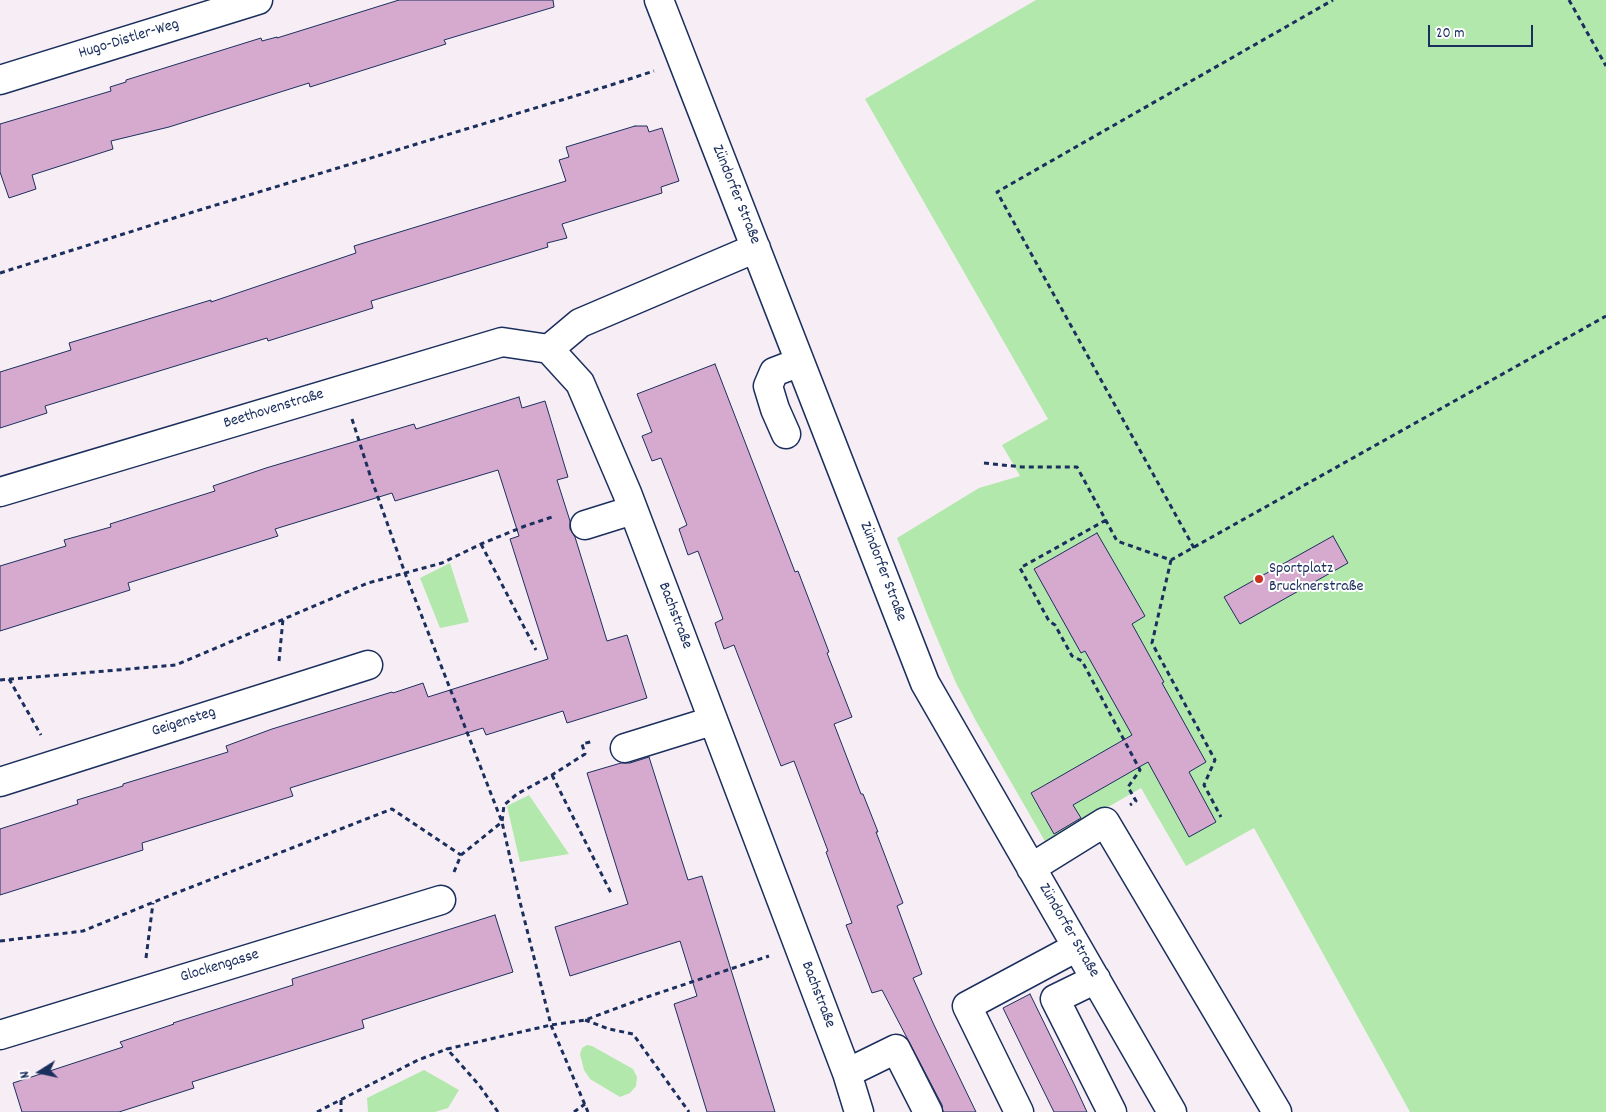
<!DOCTYPE html>
<html>
<head>
<meta charset="utf-8">
<style>
  body { margin:0 }
  #map { position:relative; width:1606px; height:1112px; overflow:hidden; background:#f7eef5; font-family:Dekko,sans-serif }
  canvas { display:block }
  .north { position:absolute; left:15px; top:1047px; width:50px; height:50px; -webkit-text-stroke:4px #fff; paint-order:stroke; rotate:260deg; font-size:14px; font-weight:700; line-height:20px; text-align:center; color:#1b2f5e }
  .north::after { content:''; display:block; margin:auto; width:18px; height:22px; background:#1b2f5e; clip-path:polygon(50% 0,100% 100%,50% 72%,0 100%) }
  .scale { position:absolute; left:1428px; top:25px; width:105px; height:22px; box-sizing:border-box; border:2px solid #1b2f5e; border-top:0; padding-left:6px; font-size:15px; line-height:18px; white-space:nowrap; color:#1b2f5e; -webkit-text-stroke:4px #fff; paint-order:stroke }
</style>
</head>
<body>
<div id="map">
<canvas width="1606" height="1112"></canvas>
<div class="north">N</div>
<div class="scale">20 m</div>
</div>
<script>
const ctx = document.querySelector('canvas').getContext('2d');
ctx.lineJoin = 'round';
function paint(path, color) { ctx.fillStyle = color; ctx.fill(path, 'evenodd'); }
const poly = rows => new Path2D(rows.map(r => 'M' + r).join(''));
function trace(path, color, width, dash) { ctx.strokeStyle = color; ctx.lineWidth = width; ctx.lineCap = dash ? 'butt' : 'round'; ctx.setLineDash(dash || []); ctx.stroke(path); }
function drawText(font, color, halo, rows, align = 'center') {
  ctx.font = font + ' Dekko,sans-serif'; ctx.lineWidth = 4; ctx.setLineDash([]); ctx.textBaseline = 'middle'; ctx.strokeStyle = halo; ctx.fillStyle = color; for (const [text, x, y, turn = 0] of rows) {
    ctx.save(); ctx.translate(x, y); ctx.rotate((+turn || 0) * Math.PI / 180); ctx.textAlign = isNaN(turn) ? turn : align; if (halo) ctx.strokeText(text, 0, 0); ctx.fillText(text, 0, 0); ctx.restore();
  }
}
paint(poly([
  [1036,0,1606,0,1606,1112,1410,1112,1254,828,1186,866,1141,788,1046,843,976,721,956,683,929,619,897,538,979,488,1020,476,1002,445,1048,419,865,99],
  [450,563,469,622,440,628,420,578],
  [529,795,569,854,520,862,507,806],
  [587,1045,592,1046,633,1069,637,1077,636,1086,630,1093,620,1097,590,1079,584,1070,580,1054,582,1048],
  [424,1070,459,1090,448,1108,435,1112,368,1112,367,1098]
]), '#b2e8ab');
const building = poly([
  [399,0,553,0,554,7,444,40,446,44,310,87,309,83,169,127,111,141,113,149,32,175,36,189,9,198,0,172,0,124,111,91,110,87,126,82,126,80,261,38,262,41,277,37,277,38,399,0],
  [635,126,647,126,649,132,662,128,679,181,661,187,662,193,562,224,567,238,547,243,548,247,371,301,373,308,268,341,267,338,45,406,47,413,0,428,0,372,71,350,69,343,211,300,211,302,356,253,354,246,566,181,559,160,569,157,566,147,635,126],
  [715,364,795,572,798,571,829,652,827,653,852,717,834,724,861,794,863,794,878,832,876,832,903,903,897,906,922,974,913,978,934,1025,976,1112,943,1112,942,1105,882,990,872,993,846,925,852,923,826,852,828,851,794,761,781,766,734,645,724,649,715,623,723,619,698,551,688,555,679,529,687,525,661,458,652,461,642,436,652,432,637,394,715,364],
  [519,397,522,408,545,401,568,477,557,480,570,521,570,529,575,537,607,641,627,635,647,698,567,723,563,711,486,735,483,728,290,788,293,796,142,843,143,850,0,895,0,829,78,804,77,800,123,786,123,784,228,752,226,746,272,729,392,692,393,693,423,683,428,697,548,659,510,539,519,536,498,470,395,501,392,493,275,529,278,536,128,583,130,590,0,631,0,566,66,546,64,540,111,527,110,524,215,491,213,486,266,468,414,424,416,429,519,397],
  [1097,533,1145,616,1132,624,1164,682,1162,683,1206,762,1189,772,1216,822,1189,837,1148,762,1073,805,1081,818,1054,834,1031,793,1132,735,1085,651,1081,653,1034,569,1097,533],
  [1333,536,1348,563,1240,624,1224,597,1333,536],
  [649,757,688,880,702,876,775,1112,707,1112,674,1004,697,996,680,941,570,976,555,927,628,904,587,773,621,763,630,763,649,757],
  [495,915,513,972,362,1020,364,1028,192,1082,194,1088,119,1112,22,1112,13,1083,123,1047,120,1042,174,1024,173,1023,293,985,292,979,495,915],
  [1030,994,1075,1086,1087,1112,1054,1112,1022,1047,1003,1008,1030,994]
]);
paint(building, '#d6aace');
trace(building, '#1b2f5e', 1);
const minor = poly([
  [659,0,925,683,1172,1112],
  [0,80,258,0],
  [549,349,580,383,627,493,847,1073,859,1112],
  [549,349,580,323,756,248],
  [786,434,775,409,768,386,774,372,800,362],
  [0,492,502,342,549,349],
  [585,525,633,510],
  [625,748,712,721],
  [0,782,368,665],
  [1031,868,1105,822,1277,1112],
  [1096,979,1055,999,1112,1112],
  [0,1035,441,900],
  [847,1073,896,1049,928,1112],
  [1019,1112,967,1006,1077,947]
]);
trace(minor, '#1b2f5e', 31);
trace(poly([
  [1569,0,1606,66],
  [0,273,193,212,611,85,654,71],
  [352,419,370,475,405,573,502,822,520,902,551,1025,588,1112],
  [984,463,1022,467,1077,467,1117,541,1171,560,1606,316],
  [1106,520,1020,568,1049,621,1055,625,1072,656,1082,661,1140,770,1128,787,1136,801,1130,805],
  [481,544,536,650],
  [1194,548,997,192,1333,0],
  [1171,560,1152,643,1215,760,1204,785,1221,817],
  [279,661,283,619],
  [9,679,41,735],
  [0,680,176,665,368,583,442,563,481,544,525,526,555,516],
  [552,775,611,893],
  [454,872,461,855,502,822,504,805,517,794,552,775,585,754,582,744,594,741],
  [0,941,83,931,171,895,392,809,461,855],
  [146,958,153,903],
  [585,1020,609,1029,633,1034,689,1112],
  [341,1100,341,1112],
  [317,1112,418,1060,447,1049],
  [498,1112,479,1085,447,1049,551,1025,585,1020,644,998,769,956],
  [574,1112,585,1104]
]), '#1b2f5e', 3, [5, 4]);
trace(minor, '#fff', 28);
for (const [x, y, r, color] of [
  [1259,579,5,"#c8321e"]
]) { const dot = new Path2D(); dot.arc(x, y, r, 0, 2 * Math.PI); ctx.fillStyle = color; ctx.fill(dot); trace(dot, '#fff', 2); }
drawText('16px', '#1b2f5e', '#fff', [
  ["Hugo-Distler-Weg",129,40,-17],
  ["Zündorfer Straße",735,195,68],
  ["Beethovenstraße",274,410,-17],
  ["Zündorfer Straße",882,572,69],
  ["Bachstraße",674,616,69],
  ["Geigensteg",184,723,-18],
  ["Zündorfer Straße",1068,931,60],
  ["Glockengasse",220,967,-17],
  ["Bachstraße",817,995,69]
]);
drawText('16px', '#1b2f5e', '#fff', [
  ["Sportplatz",1269,570],
  ["Brucknerstraße",1269,588]
], 'left');
</script>
</body>
</html>
